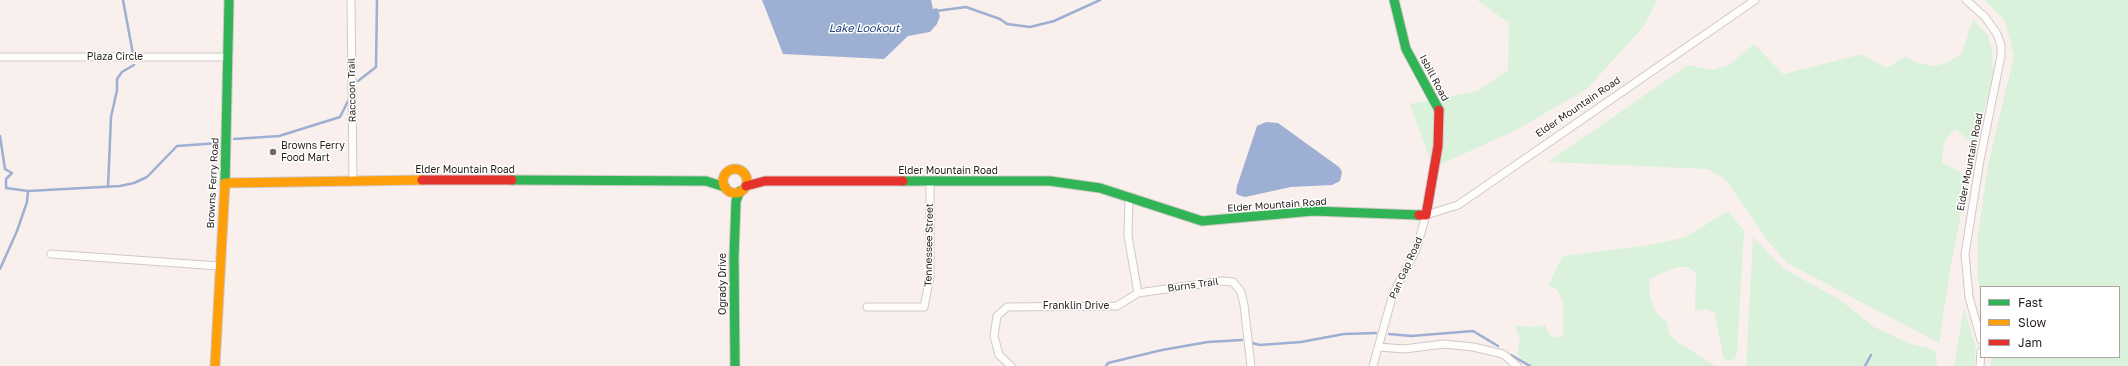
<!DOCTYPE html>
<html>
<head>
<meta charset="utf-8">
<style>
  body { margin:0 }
  #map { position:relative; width:2128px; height:366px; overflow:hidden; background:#f9f0ed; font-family:"Golos Text",sans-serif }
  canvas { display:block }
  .legend { position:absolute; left:1980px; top:286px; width:140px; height:72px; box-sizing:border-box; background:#fff; border:1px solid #a8a5a4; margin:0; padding:5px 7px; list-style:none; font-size:12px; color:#261f1c }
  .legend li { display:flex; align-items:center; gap:8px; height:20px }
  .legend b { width:20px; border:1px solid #a8a5a4 }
</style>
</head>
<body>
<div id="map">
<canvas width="2128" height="366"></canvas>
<ul class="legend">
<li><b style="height:5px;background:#30b455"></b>Fast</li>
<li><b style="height:5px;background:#ff9f0a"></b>Slow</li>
<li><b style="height:5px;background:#e5322d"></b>Jam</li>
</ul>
</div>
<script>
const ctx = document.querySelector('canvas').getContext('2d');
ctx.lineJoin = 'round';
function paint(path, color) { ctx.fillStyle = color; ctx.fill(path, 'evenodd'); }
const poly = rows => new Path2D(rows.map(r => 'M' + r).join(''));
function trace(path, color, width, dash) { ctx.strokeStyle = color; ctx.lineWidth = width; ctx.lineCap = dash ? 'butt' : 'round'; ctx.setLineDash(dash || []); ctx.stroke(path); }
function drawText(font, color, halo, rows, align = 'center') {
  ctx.font = font + ' "Golos Text",sans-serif'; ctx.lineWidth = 3; ctx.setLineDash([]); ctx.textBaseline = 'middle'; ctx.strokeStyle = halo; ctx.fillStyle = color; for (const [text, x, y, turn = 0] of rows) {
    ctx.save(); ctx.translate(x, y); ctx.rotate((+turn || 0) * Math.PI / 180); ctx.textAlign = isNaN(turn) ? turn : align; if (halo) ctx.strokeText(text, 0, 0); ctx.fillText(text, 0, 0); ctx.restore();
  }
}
paint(poly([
  [1477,0,1657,0,1644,26,1587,89,1516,130,1433,168,1410,104,1477,91,1508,70,1509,23],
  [1985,0,2128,0,2128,366,1991,366,1991,357,2119,357,2119,287,1981,287,1981,294,1978,279,1978,235,1988,165,2014,56,2005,21],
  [1973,19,1988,36,1992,50,1993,76,1975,145,1955,129,1944,142,1942,162,1968,177,1951,265,1939,343,1787,263,1768,241,1726,180,1708,169,1548,162,1688,65,1712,70,1729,65,1754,44,1783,74,1862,54,1886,68,1905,57,1919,63,1934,66,1946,63,1962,53],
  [1728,211,1744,231,1737,353,1735,359,1728,361,1724,359,1714,312,1705,309,1695,311,1696,273,1688,267,1677,267,1649,279,1650,296,1656,313,1667,322,1669,334,1677,342,1716,366,1528,366,1517,354,1520,339,1515,325,1531,327,1545,325,1549,334,1556,338,1563,336,1563,302,1557,290,1548,285,1563,256,1649,245,1686,237],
  [1753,237,1784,269,1839,299,1874,327,1911,344,1929,348,1936,352,1937,366,1746,366],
  [1964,308,1976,348,1974,366,1954,366]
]), '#daf2db');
paint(poly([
  [762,0,931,0,933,9,937,8,940,16,937,24,930,32,908,36,884,59,783,54],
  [1266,122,1278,123,1339,167,1342,172,1340,181,1332,185,1291,187,1245,197,1238,195,1236,193,1237,186,1257,126]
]), '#9dafd2');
trace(poly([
  [123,0,133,54],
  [936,11,966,7,1000,19,1007,24,1030,27,1054,21,1100,0],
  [358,81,376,67,377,0],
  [0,136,5,169,12,173,6,179,6,188,28,191,120,186,134,183,147,177,177,146,219,143],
  [234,139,279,136,340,117,348,101],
  [108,187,111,117,117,90,117,79,122,72,134,65],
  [0,269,17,231,27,202,28,191],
  [1389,334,1411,336,1473,331,1498,346],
  [1252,343,1260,345,1301,342,1344,334,1376,333],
  [1511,355,1530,366],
  [1106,366,1108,363,1162,350,1208,342,1242,340],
  [1865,366,1871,355]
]), '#9dafd2', 2.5);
const street = poly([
  [351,0,353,180],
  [1966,0,1985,17,1997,34,2001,45,2001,56,1980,160,1965,254,1969,297,1981,340],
  [0,57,229,57],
  [1129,197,1128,236,1138,293],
  [51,254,219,266],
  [867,307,924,307,930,277,930,182],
  [1379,347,1404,349,1444,344,1473,347,1503,354,1517,366],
  [1011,366,999,355,994,336,997,316,1007,307,1117,306,1138,293,1222,281,1233,282,1241,292,1244,305,1251,366],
  [1373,366,1393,294,1416,250,1426,215,1458,205,1755,0],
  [1980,366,1981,352]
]);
const fast = poly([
  [1394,0,1406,49,1439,110],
  [512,180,706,181,725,187],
  [903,181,1050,181,1100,188,1202,221,1313,211,1419,215],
  [225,184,229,0],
  [735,366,734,257,736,201,740,191]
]);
const slow = poly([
  '723 181a12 12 0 1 1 24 0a12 12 0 1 1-24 0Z',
  [225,183,422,180],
  [215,366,225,184]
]);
const jam = poly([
  [422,180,512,180],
  [746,186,765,181,903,181],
  [1419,215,1426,215,1438,146,1439,110]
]);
trace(street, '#d0c9c6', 9);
trace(fast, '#d0c9c6', 11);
trace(slow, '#d0c9c6', 11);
trace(jam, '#d0c9c6', 11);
trace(street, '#fefdfc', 7);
trace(fast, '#30b455', 9);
trace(slow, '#ff9f0a', 9);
trace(jam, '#e5322d', 9);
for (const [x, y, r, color] of [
  [273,152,4,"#706865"]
]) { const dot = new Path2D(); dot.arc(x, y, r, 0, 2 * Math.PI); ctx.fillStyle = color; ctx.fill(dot); trace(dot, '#fff', 1.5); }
drawText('10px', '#261f1c', '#fff', [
  ["Plaza Circle",115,57],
  ["Isbill Road",1434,78,62],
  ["Raccoon Trail",352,90,-91],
  ["Elder Mountain Road",1578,107,-34],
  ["Elder Mountain Road",1970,162,-79],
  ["Elder Mountain Road",465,170],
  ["Elder Mountain Road",948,171],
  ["Browns Ferry Road",213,183,-87],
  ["Elder Mountain Road",1277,205,-4],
  ["Tennessee Street",929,245,-89],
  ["Pan Gap Road",1406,268,-66],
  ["Ogrady Drive",723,284,-90],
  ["Burns Trail",1193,285,-8],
  ["Franklin Drive",1076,306]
]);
drawText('10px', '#261f1c', '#fff', [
  ["Browns Ferry",281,146],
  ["Food Mart",281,158]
], 'left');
drawText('italic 11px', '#224383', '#fff', [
  ["Lake Lookout",864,29]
]);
</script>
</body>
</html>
